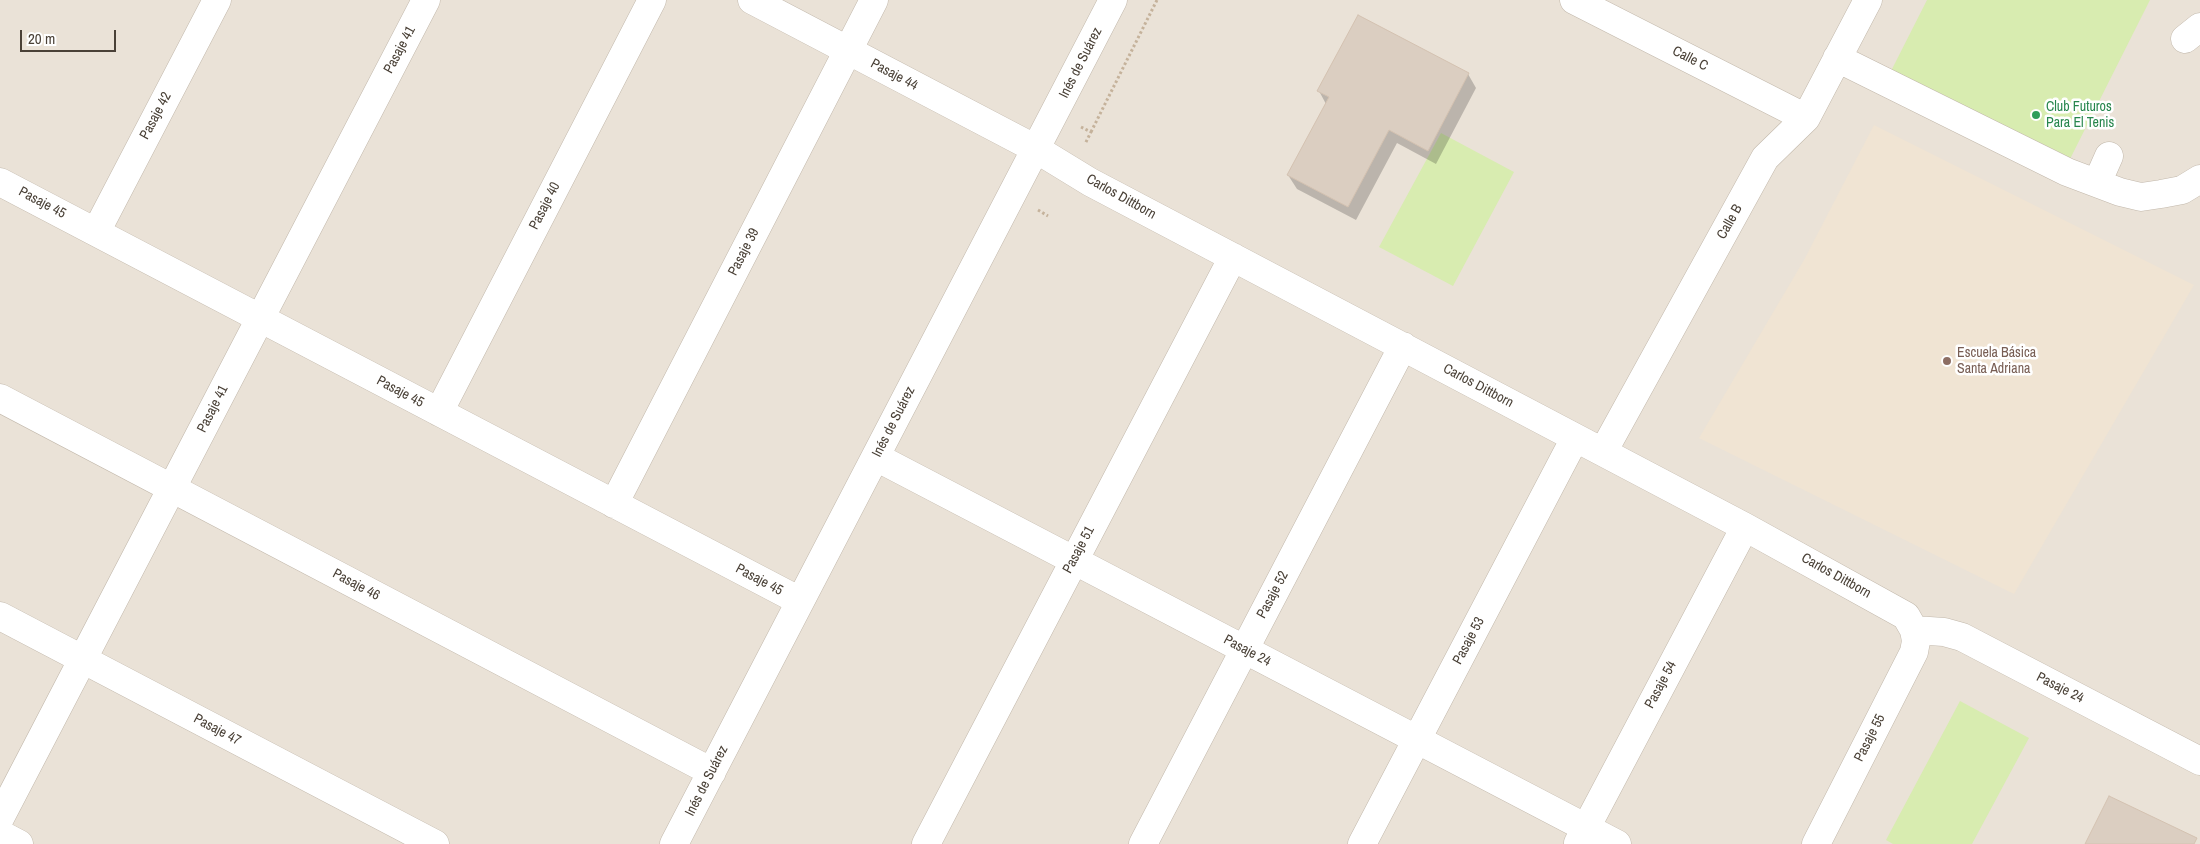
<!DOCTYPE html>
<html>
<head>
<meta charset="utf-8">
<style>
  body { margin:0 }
  #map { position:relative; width:2200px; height:844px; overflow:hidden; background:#f6f1ea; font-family:"Archivo Narrow",sans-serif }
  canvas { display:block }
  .scale { position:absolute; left:20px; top:30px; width:96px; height:22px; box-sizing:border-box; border:2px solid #4a4137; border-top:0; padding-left:6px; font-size:15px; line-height:18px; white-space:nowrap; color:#4a4137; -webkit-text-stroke:4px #fff; paint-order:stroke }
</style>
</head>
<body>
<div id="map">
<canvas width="2200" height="844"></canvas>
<div class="scale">20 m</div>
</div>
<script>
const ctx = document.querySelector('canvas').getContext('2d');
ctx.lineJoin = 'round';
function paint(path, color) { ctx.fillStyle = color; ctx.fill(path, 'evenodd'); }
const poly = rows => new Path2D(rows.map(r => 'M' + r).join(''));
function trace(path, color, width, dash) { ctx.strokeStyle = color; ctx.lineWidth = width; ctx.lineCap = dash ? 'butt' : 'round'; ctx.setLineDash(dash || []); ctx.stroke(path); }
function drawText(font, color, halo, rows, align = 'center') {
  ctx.font = font + ' "Archivo Narrow",sans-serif'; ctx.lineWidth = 5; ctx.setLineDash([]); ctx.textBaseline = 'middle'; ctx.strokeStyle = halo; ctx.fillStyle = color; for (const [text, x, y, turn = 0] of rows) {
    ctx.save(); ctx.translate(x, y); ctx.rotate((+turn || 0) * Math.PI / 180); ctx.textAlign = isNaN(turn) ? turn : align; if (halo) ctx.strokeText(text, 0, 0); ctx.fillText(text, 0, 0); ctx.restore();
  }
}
paint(poly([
  [0,0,2200,0,2200,844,0,844]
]), '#eae2d7');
paint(poly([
  [1874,125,2194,285,2014,594,1699,438,1804,260]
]), '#f0e4d3');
paint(poly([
  [1927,0,2150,0,2070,159,1891,71],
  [1441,133,1514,172,1453,286,1379,247],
  [1960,701,2029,738,1972,844,1893,844,1886,840]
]), '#d8ecb0');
paint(poly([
  [1359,16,1468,74,1476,88,1436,164,1397,143,1356,220,1297,189,1288,175,1326,104,1319,91]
]), '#0003');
const building = poly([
  [1358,15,1469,73,1428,151,1389,130,1348,207,1287,175,1329,97,1317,91,1358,15],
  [2109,796,2197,838,2194,844,2085,844,2109,796]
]);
paint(building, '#dbcec1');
trace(building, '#d4c2b1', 1);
const minor = poly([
  [752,0,1036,149,1090,182,1745,527,1906,616,1914,630,1916,641,1914,652,1816,844],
  [1574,0,1806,118],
  [2185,39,2200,27],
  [1837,58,2067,172,2120,192,2141,197,2161,194,2182,190,2200,179],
  [0,182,800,601],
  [2097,183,2109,156],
  [96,232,217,0],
  [0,398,712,772],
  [439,412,652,0],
  [1603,452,1765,158,1806,118,1868,0],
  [876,457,1617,844],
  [614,504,874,0],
  [0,616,435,844],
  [1914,630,1944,632,1962,637,2200,761],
  [0,818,426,0],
  [0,834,19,844],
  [1578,843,1745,527],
  [674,844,1113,0],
  [926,844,1233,257],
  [1143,844,1403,346],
  [1362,844,1575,438]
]);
trace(minor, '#c2b8ab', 29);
trace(poly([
  [1081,127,1091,132,1085,144],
  [1091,132,1157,0],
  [1038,210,1048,216]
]), '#c5b29b', 3, [2.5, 2.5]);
trace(minor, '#fff', 28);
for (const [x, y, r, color] of [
  [2036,115,5,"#2e9e5b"],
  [1947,361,5,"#8d6e63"]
]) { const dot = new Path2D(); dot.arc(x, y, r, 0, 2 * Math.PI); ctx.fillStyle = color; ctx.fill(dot); trace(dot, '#fff', 2); }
drawText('14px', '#4a4137', '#fff', [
  ["Pasaje 41",400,50,-62],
  ["Calle C",1690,59,27],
  ["Inés de Suárez",1081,63,-63],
  ["Pasaje 44",894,75,28],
  ["Pasaje 42",156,116,-62],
  ["Carlos Dittborn",1121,197,29],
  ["Pasaje 45",42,203,28],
  ["Pasaje 40",545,206,-63],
  ["Calle B",1730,222,-61],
  ["Pasaje 39",744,252,-63],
  ["Carlos Dittborn",1478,386,28],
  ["Pasaje 45",400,392,28],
  ["Pasaje 41",213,409,-63],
  ["Inés de Suárez",894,422,-63],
  ["Pasaje 51",1079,550,-62],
  ["Carlos Dittborn",1836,576,29],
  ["Pasaje 45",759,580,28],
  ["Pasaje 46",356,585,28],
  ["Pasaje 52",1273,595,-62],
  ["Pasaje 53",1469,641,-62],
  ["Pasaje 24",1247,651,28],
  ["Pasaje 54",1661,685,-62],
  ["Pasaje 24",2060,688,27],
  ["Pasaje 47",217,730,28],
  ["Pasaje 55",1870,738,-63],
  ["Inés de Suárez",707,781,-63]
]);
drawText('14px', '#27864d', '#fff', [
  ["Club Futuros",2046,107],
  ["Para El Tenis",2046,123]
], 'left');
drawText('14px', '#785e54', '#fff', [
  ["Escuela Básica",1957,353],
  ["Santa Adriana",1957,369]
], 'left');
</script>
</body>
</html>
